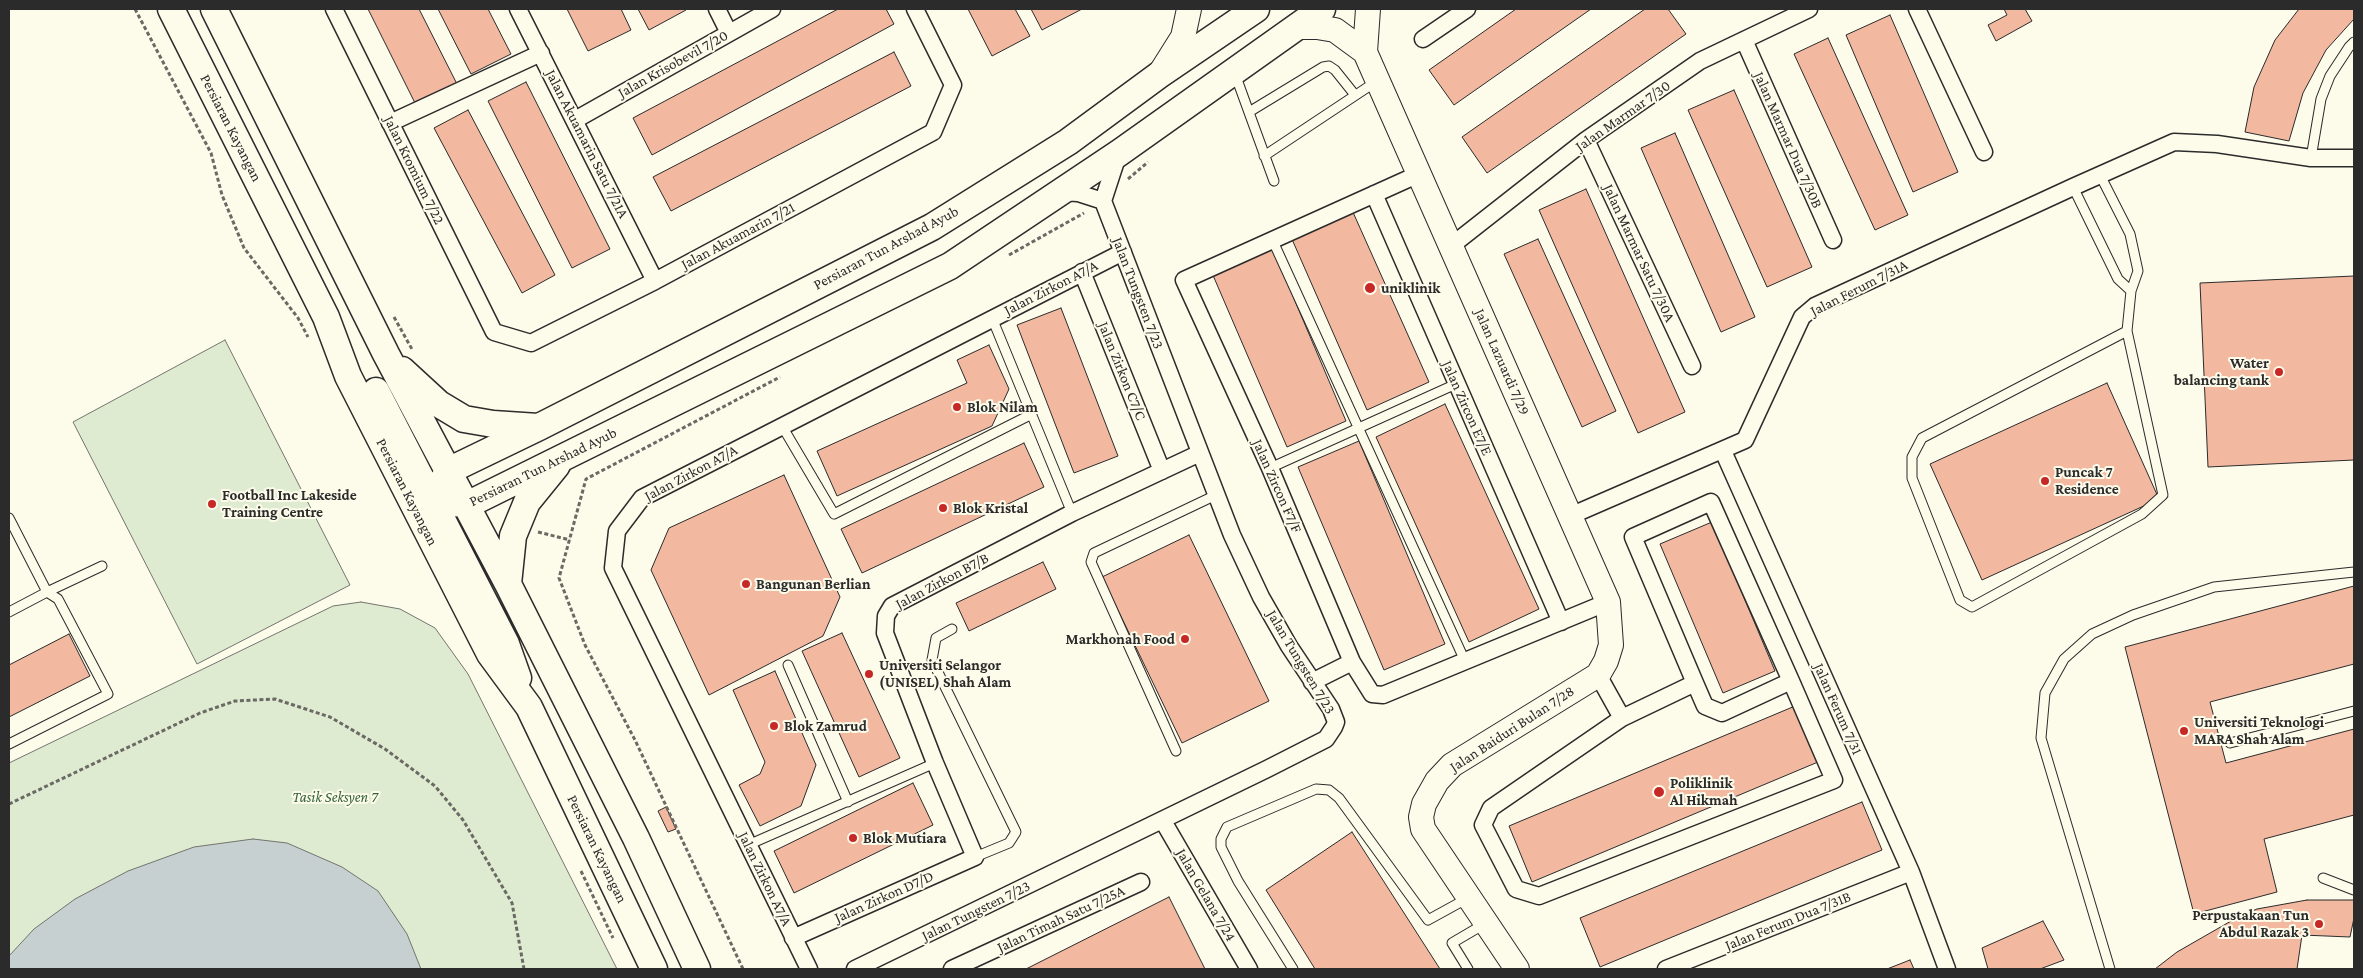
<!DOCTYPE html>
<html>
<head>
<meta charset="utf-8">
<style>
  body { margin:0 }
  #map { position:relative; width:2363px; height:978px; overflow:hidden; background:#fdfbea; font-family:"Crimson Pro",serif }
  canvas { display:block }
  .frame { position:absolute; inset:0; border:10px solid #2b2b2b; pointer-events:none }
</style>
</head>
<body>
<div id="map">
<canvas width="2363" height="978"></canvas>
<div class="frame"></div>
</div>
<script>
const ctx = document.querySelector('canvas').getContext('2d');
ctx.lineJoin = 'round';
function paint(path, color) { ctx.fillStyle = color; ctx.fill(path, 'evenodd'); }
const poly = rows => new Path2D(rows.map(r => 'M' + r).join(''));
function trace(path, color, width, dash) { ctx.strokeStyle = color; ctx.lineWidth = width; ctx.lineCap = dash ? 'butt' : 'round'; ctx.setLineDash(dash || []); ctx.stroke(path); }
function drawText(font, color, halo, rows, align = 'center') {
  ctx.font = font + ' "Crimson Pro",serif'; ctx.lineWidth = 4; ctx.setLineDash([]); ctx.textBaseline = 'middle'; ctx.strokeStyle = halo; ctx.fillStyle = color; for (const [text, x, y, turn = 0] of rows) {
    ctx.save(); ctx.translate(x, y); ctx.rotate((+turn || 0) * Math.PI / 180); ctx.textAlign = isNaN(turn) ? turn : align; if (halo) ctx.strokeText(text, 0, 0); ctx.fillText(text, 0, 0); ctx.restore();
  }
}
const green = poly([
  [225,340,350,585,197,664,73,422,225,340],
  [361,602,400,609,435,628,468,674,617,969,9,969,9,763,333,606,361,602]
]);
paint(green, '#deebd1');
trace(green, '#74746e', 1);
const water = poly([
  [253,839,287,843,342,867,378,891,407,934,421,969,9,969,9,956,34,929,75,899,128,871,194,847,253,839]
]);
paint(water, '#c7d0d0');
trace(water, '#74746e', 1);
const building = poly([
  [368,9,419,9,458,86,417,107,368,9],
  [438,9,488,9,511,54,471,74,438,9],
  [567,9,621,9,631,30,588,51,567,9],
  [638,9,685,9,686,10,649,30,638,9],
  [838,9,886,9,894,24,652,155,633,118,838,9],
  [968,9,1015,9,1030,36,992,56,968,9],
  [1031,9,1082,9,1042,30,1031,9],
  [1516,9,1591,9,1454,105,1429,70,1516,9],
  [1645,9,1668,9,1686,34,1487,173,1462,137,1645,9],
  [2004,9,2025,9,2032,21,1996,41,1988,25,2007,15,2004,9],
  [2299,9,2354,9,2354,19,2326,50,2303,93,2289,141,2245,132,2254,87,2275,40,2299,9],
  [1890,15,1958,172,1913,192,1846,35,1890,15],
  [1828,38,1908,215,1875,230,1794,54,1828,38],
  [894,52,911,86,671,211,653,177,894,52],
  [526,82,610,249,572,268,488,101,526,82],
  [1734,90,1812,267,1767,287,1688,110,1734,90],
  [468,110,555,275,522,293,434,128,468,110],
  [1675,133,1755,317,1721,332,1641,148,1675,133],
  [1586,189,1685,412,1638,433,1539,210,1586,189],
  [1352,210,1429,382,1367,410,1291,237,1352,210],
  [1538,239,1616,411,1582,427,1504,254,1538,239],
  [1272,247,1346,421,1287,447,1212,273,1272,247],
  [2354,276,2354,460,2208,467,2200,283,2354,276],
  [1061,308,1118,456,1074,473,1017,325,1061,308],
  [989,345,1009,389,992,426,837,496,817,451,967,383,957,360,989,345],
  [2107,383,2159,499,1982,580,1930,464,2107,383],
  [1445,404,1539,609,1469,642,1376,437,1445,404],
  [1359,441,1445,644,1384,670,1298,467,1359,441],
  [1024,443,1044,487,862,573,841,529,1024,443],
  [784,475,840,597,823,636,709,695,651,570,669,528,784,475],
  [1712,522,1775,671,1723,693,1660,544,1712,522],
  [1189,535,1269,701,1182,743,1102,577,1189,535],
  [1043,562,1056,589,969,631,956,603,1043,562],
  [2354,586,2354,664,2210,702,2226,763,2354,729,2354,815,2264,839,2277,892,2194,914,2125,647,2354,586],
  [842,633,900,758,859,777,802,651,842,633],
  [69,634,90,676,9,717,9,665,69,634],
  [775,671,816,765,801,806,760,826,739,785,760,774,765,762,733,690,775,671],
  [1795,706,1818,762,1532,882,1509,826,1795,706],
  [913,783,933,825,794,893,774,851,913,783],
  [1862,802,1882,850,1600,967,1580,918,1862,802],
  [666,807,676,829,668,832,658,811,666,807],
  [1352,832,1440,969,1315,969,1266,890,1352,832],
  [1169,897,1205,969,1026,969,1169,897],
  [2307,900,2354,900,2354,918,2350,937,2302,935,2297,969,2155,969,2177,952,2238,917,2257,909,2307,900],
  [2043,921,2064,960,2040,969,1988,969,1982,948,2043,921],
  [1910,960,1914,969,1887,969,1910,960]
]);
paint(building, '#f2b8a0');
trace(building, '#2b2b2b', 1);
const lane = poly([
  [1235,74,1274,181],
  [1249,112,1323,67,1329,66,1335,70,1355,95],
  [1264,156,1377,81],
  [2311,158,2321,99,2330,76,2349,47,2354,42],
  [2100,175,2130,234,2138,271,2131,291,2127,331,2163,495,2142,514,1972,607,1960,600,1912,478,1912,457,1922,438,2127,331],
  [2073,187,2118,279,2131,291],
  [1272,239,1465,661],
  [992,318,1072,513],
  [782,426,834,514,1032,414],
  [1270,468,1456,384],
  [9,518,47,592,102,566],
  [9,612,47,592,58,599,108,694,9,744],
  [952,629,936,638,932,660,1016,832,1009,843,975,857],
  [788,665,848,802],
  [2230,743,2354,711],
  [1176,751,1091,562,1094,553,1216,495],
  [748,845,935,763],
  [2323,878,2354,890],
  [1293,969,1238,881,1221,847,1221,839,1227,827,1316,789,1329,790,1339,798,1428,920,1468,898],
  [1468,969,1452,943,1486,923],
  [2110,969,2041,738,2045,693,2064,659,2092,634,2133,615,2214,587,2354,572]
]);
const street = poly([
  [334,9,494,332,531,343,655,281,933,132,953,85,915,9],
  [518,9,655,281],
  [717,9,729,33],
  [1917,9,1984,152],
  [1423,39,1467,9],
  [1744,40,1833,240],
  [575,120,772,9],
  [390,123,541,53],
  [1586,140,1692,366],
  [1419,174,1184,280,1270,468,1352,662,1372,694,1383,695,1608,602],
  [1061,192,1078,193,1103,201],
  [1374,194,1561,622],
  [1451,246,1586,140,1700,61,1809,9],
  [1082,272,1162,471],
  [1723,451,1911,872,1947,969],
  [1570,516,1745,440,1802,317,1815,306,2073,187,2174,142,2217,144,2311,158,2354,158],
  [1598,675,1622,718],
  [1312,682,1352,662],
  [1695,683,1622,718,1491,808,1483,825,1516,889,1539,896,1834,780,1791,681,1711,502,1633,537,1695,683,1705,706,1722,713,1791,681],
  [1163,821,1249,969],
  [793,938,975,857,935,763,885,633,886,616,892,606,1072,513,1200,453],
  [809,969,613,568,617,531,642,498,1123,252],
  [855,969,1267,769,1326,739,1334,727,1336,722,1331,709,1289,646,1261,597,1232,535,1103,201,1118,155],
  [952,969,1141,882],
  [1666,969,1911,872]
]);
const secondary = poly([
  [1368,9,1365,52,1608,602,1611,645,1606,661,1598,675,1452,765,1437,781,1424,804,1421,817,1423,829,1517,969],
  [1296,27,1317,27,1335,30,1365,52],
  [1161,72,1183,37,1189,9]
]);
const primary = poly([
  [171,9,326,317,348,376,490,654,529,707,654,969],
  [214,9,386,354,508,584,636,838,697,969],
  [402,370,439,404,464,419,493,424,538,427],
  [376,391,506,644,518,678],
  [440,486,448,471,539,427,932,227,1068,142,1159,75,1256,9],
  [432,499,467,505,950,266,1119,153,1322,9],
  [508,584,513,536,527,502,557,465]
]);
trace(lane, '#2b2b2b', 11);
trace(street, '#2b2b2b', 19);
trace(secondary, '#2b2b2b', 26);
trace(primary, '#2b2b2b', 29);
trace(poly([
  [135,9,211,153,222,195,244,248,298,318,308,337],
  [1128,179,1148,162],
  [1009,255,1084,213],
  [394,317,413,351],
  [538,532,570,540],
  [9,804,200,713,235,701,275,699,330,717,385,749,435,786,463,820,512,903,524,969],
  [581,871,613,938],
  [743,969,635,740,585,645,559,578,586,479,780,377]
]), '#6a6964', 3, [4, 2.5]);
trace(lane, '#fdfbea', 9);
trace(street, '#fdfbea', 16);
trace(secondary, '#fdfbea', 24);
trace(primary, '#fdfbea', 26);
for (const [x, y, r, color] of [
  [1370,288,6,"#c62828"],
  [2279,372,5,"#c62828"],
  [957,407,5,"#c62828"],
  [2045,481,5,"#c62828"],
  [212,504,5,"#c62828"],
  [943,508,5,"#c62828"],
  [746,584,5,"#c62828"],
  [1185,639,5,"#c62828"],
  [869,674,5,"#c62828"],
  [774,726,5,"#c62828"],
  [2184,731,5,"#c62828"],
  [1659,792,6,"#c62828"],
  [853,838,5,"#c62828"],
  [2319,924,5,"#c62828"]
]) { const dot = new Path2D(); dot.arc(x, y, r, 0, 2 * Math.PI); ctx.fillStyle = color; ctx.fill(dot); trace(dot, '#fdfbea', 2); }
drawText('15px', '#2b2b2b', '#fdfbea', [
  ["Jalan Krisobevil 7/20",673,64,-29],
  ["Jalan Marmar 7/30",1623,116,-35],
  ["Persiaran Kayangan",231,128,63],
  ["Jalan Marmar Dua 7/30B",1788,140,66],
  ["Jalan Akuamarin Satu 7/21A",587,144,63],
  ["Jalan Kromium 7/22",414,170,64],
  ["Jalan Akuamarin 7/21",738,236,-28],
  ["Persiaran Tun Arshad Ayub",886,248,-28],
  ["Jalan Marmar Satu 7/30A",1639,253,65],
  ["Jalan Zirkon A7/A",1051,288,-27],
  ["Jalan Ferum 7/31A",1859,288,-27],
  ["Jalan Tungsten 7/23",1138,293,69],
  ["Jalan Lazuardi 7/29",1502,362,66],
  ["Jalan Zirkon C7/C",1122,371,68],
  ["Jalan Zircon E7/E",1467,408,66],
  ["Persiaran Tun Arshad Ayub",543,467,-26],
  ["Jalan Zirkon A7/A",691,473,-28],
  ["Jalan Zircon F7/F",1277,486,66],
  ["Persiaran Kayangan",407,492,63],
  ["Jalan Zirkon B7/B",942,581,-28],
  ["Jalan Tungsten 7/23",1301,662,59],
  ["Jalan Ferum 7/31",1838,709,66],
  ["Jalan Baiduri Bulan 7/28",1512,729,-33],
  ["Persiaran Kayangan",597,849,64],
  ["Jalan Zirkon A7/A",765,879,64],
  ["Jalan Gelana 7/24",1206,895,60],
  ["Jalan Zirkon D7/D",884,897,-24],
  ["Jalan Tungsten 7/23",976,911,-26],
  ["Jalan Timah Satu 7/25A",1061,919,-25],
  ["Jalan Ferum Dua 7/31B",1788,921,-22]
]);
drawText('bold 15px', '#2b2b2b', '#fdfbea', [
  ["uniklinik",1381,288],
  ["Water",2269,363,"right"],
  ["balancing tank",2269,380,"right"],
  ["Blok Nilam",967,407],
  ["Puncak 7",2055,472],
  ["Residence",2055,489],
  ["Football Inc Lakeside",222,495],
  ["Training Centre",222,512],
  ["Blok Kristal",953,508],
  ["Bangunan Berlian",756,584],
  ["Markhonah Food",1175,639,"right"],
  ["Universiti Selangor",879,665],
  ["(UNISEL) Shah Alam",879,682],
  ["Universiti Teknologi",2194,722],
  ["MARA Shah Alam",2194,739],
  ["Blok Zamrud",784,726],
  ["Poliklinik",1670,783],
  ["Al Hikmah",1670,800],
  ["Blok Mutiara",863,838],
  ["Perpustakaan Tun",2309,915,"right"],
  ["Abdul Razak 3",2309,932,"right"]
], 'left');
drawText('italic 15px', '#34623c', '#fdfbea', [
  ["Tasik Seksyen 7",335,797]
]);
</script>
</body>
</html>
